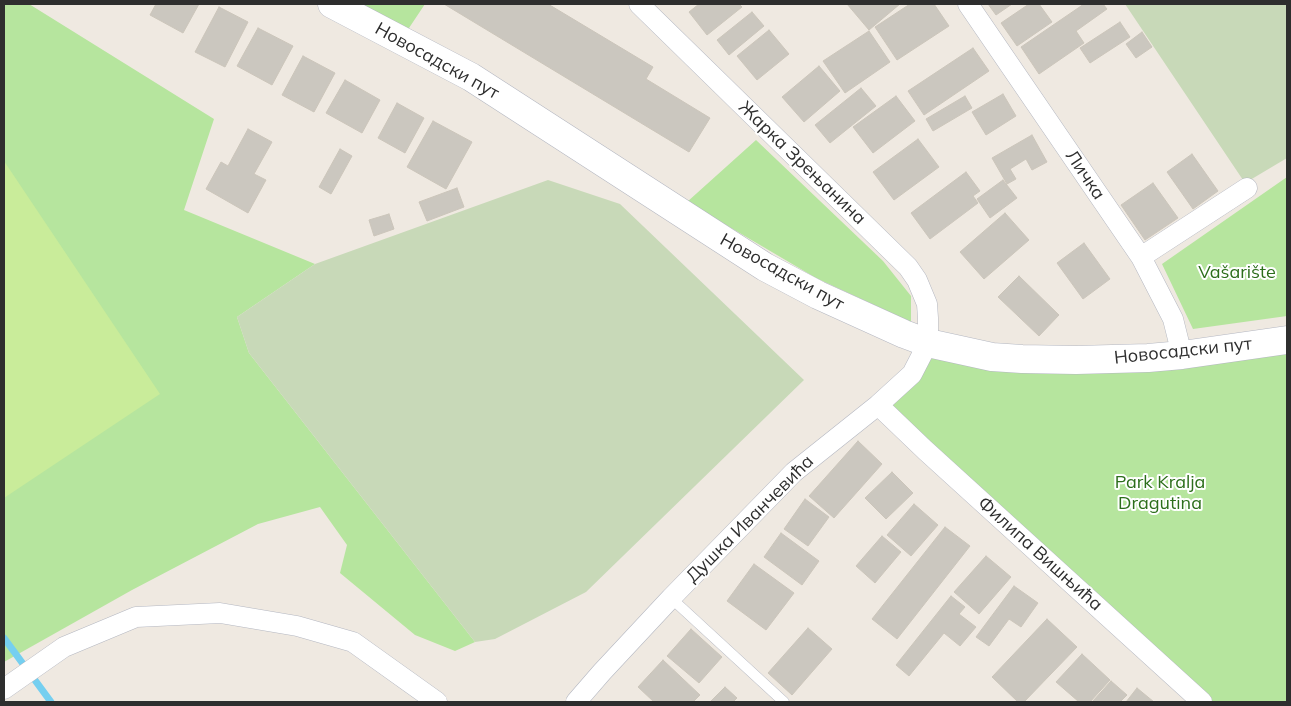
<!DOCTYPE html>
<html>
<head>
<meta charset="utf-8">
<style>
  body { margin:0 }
  #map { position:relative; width:1291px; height:706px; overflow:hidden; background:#efe9e1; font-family:Mulish,sans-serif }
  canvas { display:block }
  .frame { position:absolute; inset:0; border:5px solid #2e2e2e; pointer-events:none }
</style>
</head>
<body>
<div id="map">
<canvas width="1291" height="706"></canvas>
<div class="frame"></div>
</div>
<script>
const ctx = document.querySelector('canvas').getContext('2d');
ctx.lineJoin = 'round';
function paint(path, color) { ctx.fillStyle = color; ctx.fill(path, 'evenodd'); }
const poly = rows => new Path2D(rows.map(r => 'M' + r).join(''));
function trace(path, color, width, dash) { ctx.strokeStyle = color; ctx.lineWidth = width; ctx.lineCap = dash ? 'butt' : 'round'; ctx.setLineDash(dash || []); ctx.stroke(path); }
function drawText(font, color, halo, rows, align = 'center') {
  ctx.font = font + ' Mulish,sans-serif'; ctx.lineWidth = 4; ctx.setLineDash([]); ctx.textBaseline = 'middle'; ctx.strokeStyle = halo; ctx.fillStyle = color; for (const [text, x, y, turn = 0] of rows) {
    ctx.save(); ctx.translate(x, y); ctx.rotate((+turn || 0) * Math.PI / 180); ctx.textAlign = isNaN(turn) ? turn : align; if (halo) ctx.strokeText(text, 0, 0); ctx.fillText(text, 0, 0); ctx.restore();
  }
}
paint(poly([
  [4,4,29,4,214,119,184,210,315,264,237,317,249,353,475,642,455,651,415,635,340,573,347,545,320,507,258,524,132,590,4,662],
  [357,4,425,4,407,31],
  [756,140,883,261,911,296,911,322,816,278,687,202],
  [1287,177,1287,316,1193,329,1162,264],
  [928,343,1050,371,1287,352,1287,702,1202,702,878,405]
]), '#b6e59e');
paint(poly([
  [1125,4,1287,4,1287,158,1245,183],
  [548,180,620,204,804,380,586,592,495,639,475,642,249,353,237,317,315,264]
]), '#c8d9b8');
paint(poly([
  [4,161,160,394,4,498]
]), '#c9ec9a');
trace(poly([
  [4,638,51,702]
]), '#75cff0', 7);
const building = poly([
  [156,4,199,4,183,33,150,15,156,4],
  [444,4,548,4,653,67,646,79,710,118,689,152,444,4],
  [699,4,739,4,742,7,707,35,689,12,699,4],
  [847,4,900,4,869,30,847,4],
  [910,4,934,4,949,26,897,60,875,27,910,4],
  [988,4,1012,4,996,15,988,4],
  [1029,4,1039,4,1052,22,1017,46,1001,23,1029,4],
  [1084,4,1103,4,1107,9,1076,31,1084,43,1039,74,1021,47,1084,4],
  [219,7,248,22,225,67,195,52,219,7],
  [752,12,764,26,729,55,717,40,752,12],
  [1120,22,1130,37,1090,63,1080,48,1120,22],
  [258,28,293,46,272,85,237,66,258,28],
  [769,30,789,54,757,80,737,56,769,30],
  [869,31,890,62,845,93,823,61,869,31],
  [1142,32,1152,47,1136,58,1126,44,1142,32],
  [973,48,989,71,924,115,908,91,973,48],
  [303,56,335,73,314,112,282,95,303,56],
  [819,66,840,91,804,122,782,97,819,66],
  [345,80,380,100,362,133,326,113,345,80],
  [861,88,876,106,830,143,815,125,861,88],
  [1003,94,1016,116,986,135,972,112,1003,94],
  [896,96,915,121,873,153,853,127,896,96],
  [965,96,972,108,933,131,926,119,965,96],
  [397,103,424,118,405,153,378,138,397,103],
  [433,121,472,142,446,189,407,167,433,121],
  [248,129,272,142,254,174,266,180,248,213,206,189,221,162,228,166,248,129],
  [1032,135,1047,162,1032,170,1026,159,1010,169,1016,179,1007,184,992,158,1032,135],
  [918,139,939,167,894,200,873,172,918,139],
  [340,149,352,156,331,194,319,187,340,149],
  [1192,154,1218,191,1193,209,1167,172,1192,154],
  [966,172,980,191,973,196,978,203,930,239,911,213,966,172],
  [1003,180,1017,198,990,218,977,199,1003,180],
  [1153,183,1178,218,1145,240,1121,205,1153,183],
  [457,188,464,207,427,221,419,202,457,188],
  [1005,213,1029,240,984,279,960,252,1005,213],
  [389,214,394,229,374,236,369,220,389,214],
  [1084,243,1110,279,1083,299,1057,263,1084,243],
  [1019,276,1059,315,1039,336,998,297,1019,276],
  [858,441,882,464,834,518,809,496,858,441],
  [892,472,913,493,886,519,865,498,892,472],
  [805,499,829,517,808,546,784,529,805,499],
  [914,504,938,525,911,556,887,535,914,504],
  [945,527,970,546,897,639,872,619,945,527],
  [781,533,819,561,802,585,764,557,781,533],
  [882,536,901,552,875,583,856,566,882,536],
  [986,556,1011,577,979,614,954,592,986,556],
  [754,564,794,593,766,630,727,601,754,564],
  [1014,586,1038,603,1021,627,1009,619,989,646,976,637,1014,586],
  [951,596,965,607,959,614,976,627,960,646,944,633,909,676,896,665,951,596],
  [1047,619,1077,647,1024,702,1018,702,992,677,1047,619],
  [808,628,832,649,792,695,768,673,808,628],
  [691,629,722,657,699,683,667,656,691,629],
  [1082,654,1110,680,1090,702,1079,702,1056,682,1082,654],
  [663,660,700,695,693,702,654,702,638,687,663,660],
  [1111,681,1127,695,1120,702,1092,702,1111,681],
  [725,687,737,698,733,702,710,702,725,687],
  [1137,688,1154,702,1126,702,1137,688]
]);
paint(building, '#cbc7bf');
trace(building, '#cbc5ba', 1);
const lane = poly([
  [671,598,784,702]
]);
const street = poly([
  [968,4,1141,257,1173,319,1182,355],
  [1141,257,1247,188],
  [878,405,925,450,1202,702],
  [4,689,64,647,136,617,220,613,297,626,353,642,437,702],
  [576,702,602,672,671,598,794,472,878,405,912,374,928,343,928,318,927,304,917,280,908,267,639,4]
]);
const secondary = poly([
  [332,4,471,77,765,267,818,295,904,334,928,343,992,357,1022,359,1076,360,1148,358,1182,355,1287,340]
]);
trace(lane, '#b4b7c1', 11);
trace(street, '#b4b7c1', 21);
trace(secondary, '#b4b7c1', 29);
trace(lane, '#fff', 10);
trace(street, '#fff', 20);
trace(secondary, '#fff', 28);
drawText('18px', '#2e2e2e', '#fff', [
  ["Новосадски пут",437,61,29],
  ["Жарка Зрењанина",802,163,44],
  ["Личка",1085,175,56],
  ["Новосадски пут",782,272,29],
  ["Новосадски пут",1183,351,-6],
  ["Душка Иванчевића",750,519,-45],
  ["Филипа Вишњића",1040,554,42]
]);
drawText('18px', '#2c6e1b', '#fff', [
  ["Vašarište",1237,273],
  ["Park Kralja",1160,483],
  ["Dragutina",1160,504]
]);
</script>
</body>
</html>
